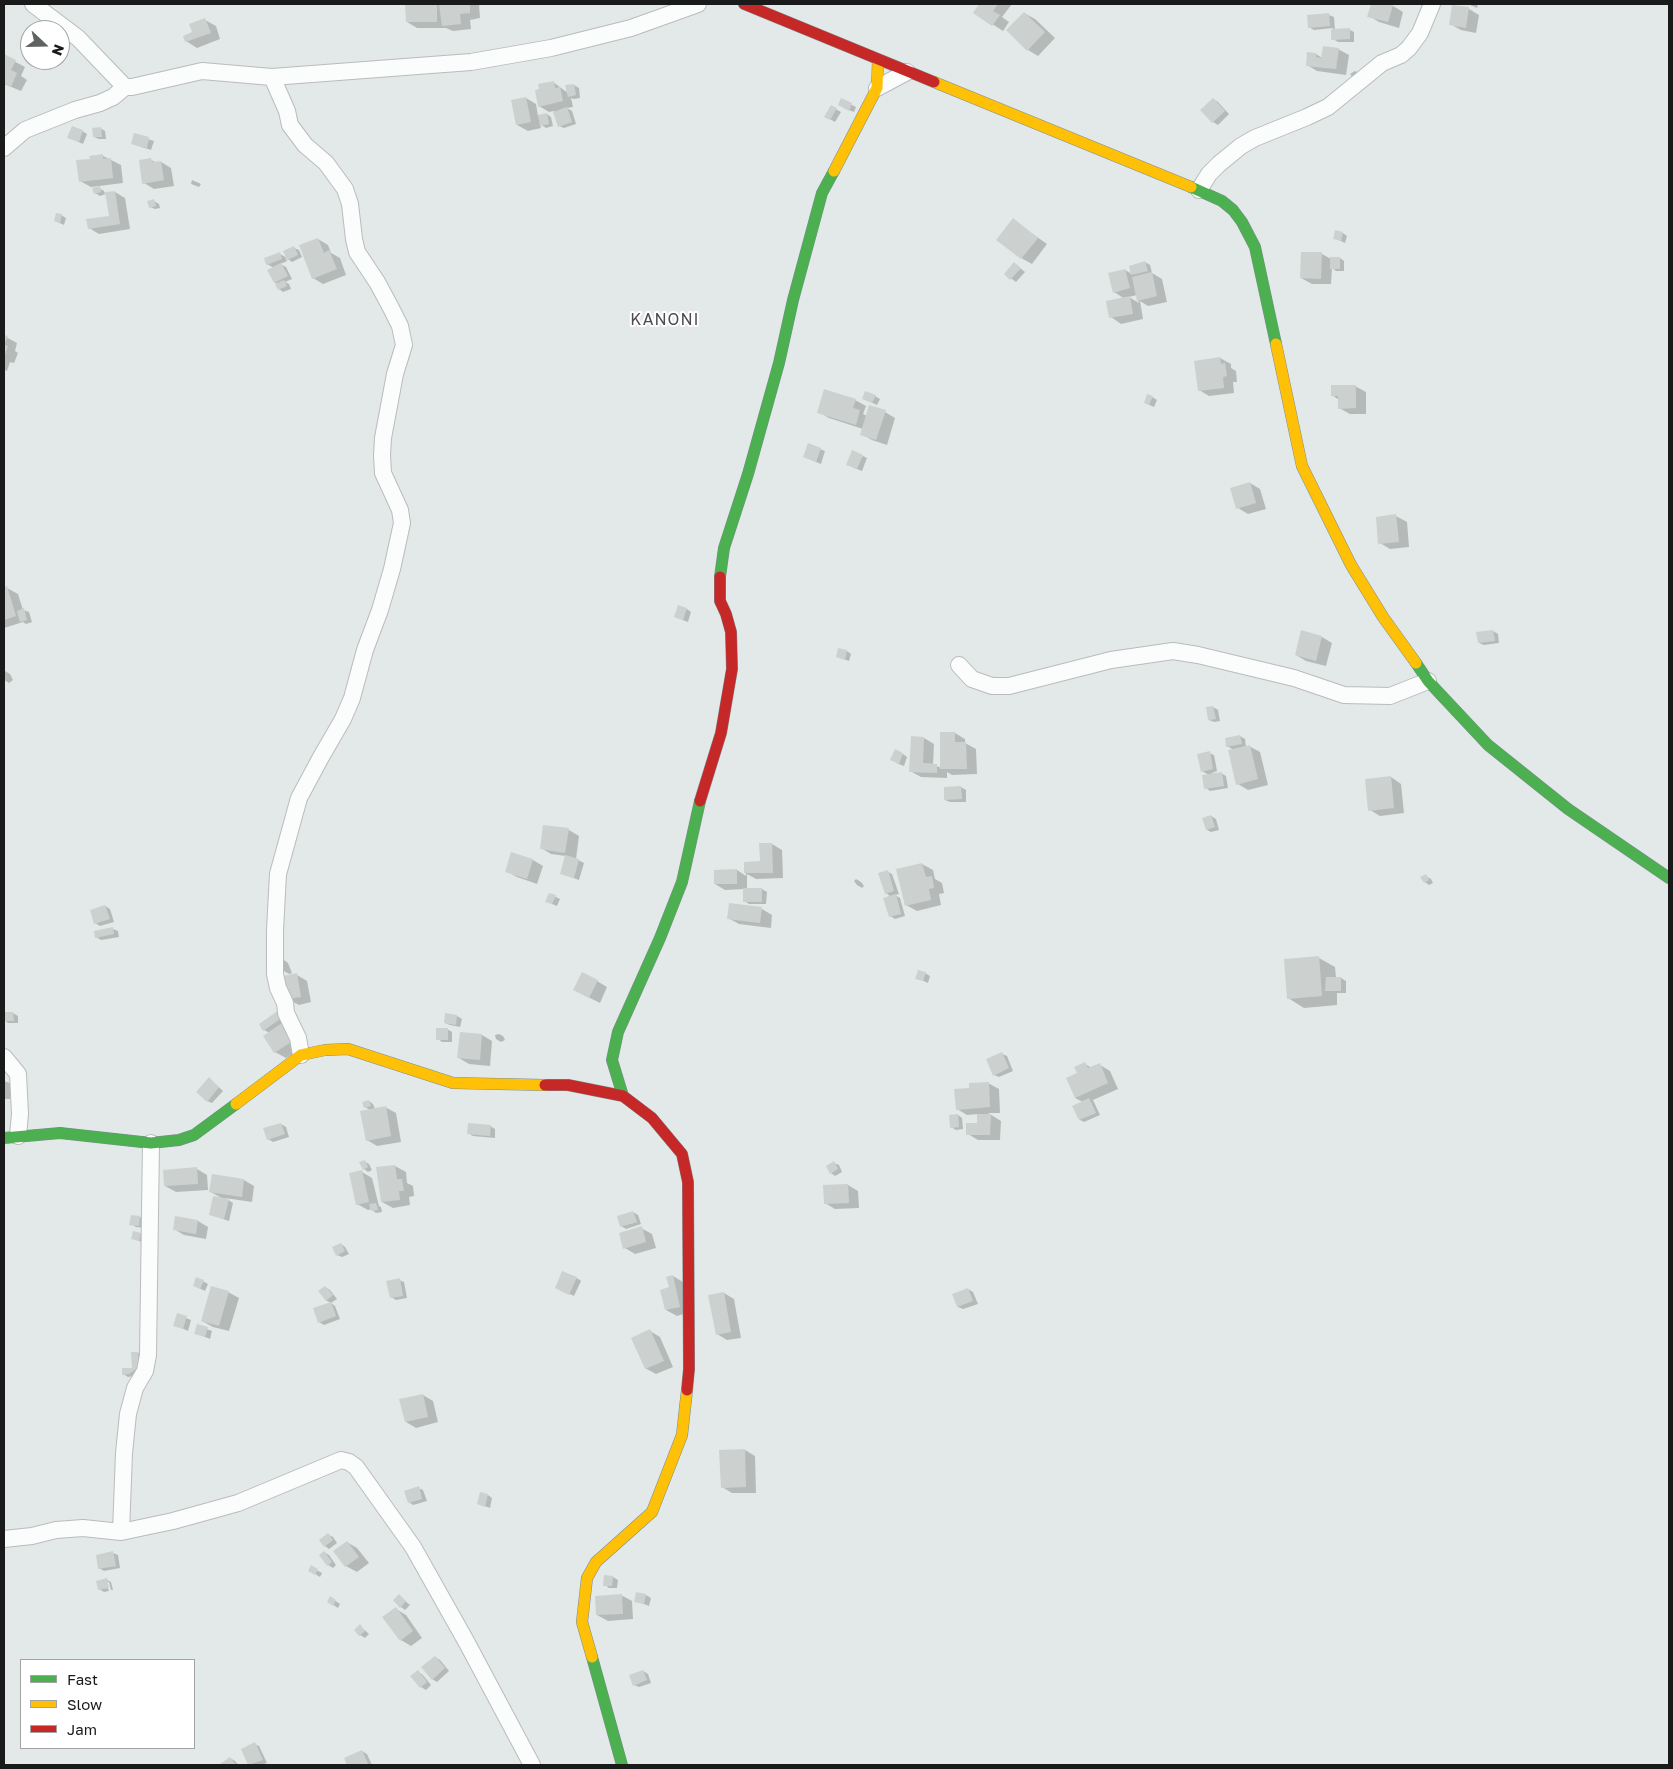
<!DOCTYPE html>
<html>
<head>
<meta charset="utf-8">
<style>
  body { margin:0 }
  #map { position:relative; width:1673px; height:1769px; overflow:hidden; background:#e3e9e8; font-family:"Golos Text",sans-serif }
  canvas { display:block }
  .frame { position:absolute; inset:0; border:5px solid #1a1a1a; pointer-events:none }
  .legend { position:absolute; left:20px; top:1659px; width:175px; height:90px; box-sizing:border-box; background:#fff; border:1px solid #a3a3a3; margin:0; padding:6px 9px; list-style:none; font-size:15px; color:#1a1a1a }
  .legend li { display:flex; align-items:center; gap:10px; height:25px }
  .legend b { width:25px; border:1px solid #a3a3a3 }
  .north { position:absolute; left:20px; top:20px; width:50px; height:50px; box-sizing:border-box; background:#fff; border:1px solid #a3a3a3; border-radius:50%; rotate:111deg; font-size:14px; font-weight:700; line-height:20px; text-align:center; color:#1a1a1a }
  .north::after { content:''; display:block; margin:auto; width:18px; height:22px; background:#606262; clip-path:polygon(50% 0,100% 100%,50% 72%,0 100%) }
</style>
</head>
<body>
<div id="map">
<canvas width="1673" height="1769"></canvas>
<div class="frame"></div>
<ul class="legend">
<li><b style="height:6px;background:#4caf50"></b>Fast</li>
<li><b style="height:6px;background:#ffc107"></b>Slow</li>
<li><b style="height:6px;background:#c62828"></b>Jam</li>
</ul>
<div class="north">N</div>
</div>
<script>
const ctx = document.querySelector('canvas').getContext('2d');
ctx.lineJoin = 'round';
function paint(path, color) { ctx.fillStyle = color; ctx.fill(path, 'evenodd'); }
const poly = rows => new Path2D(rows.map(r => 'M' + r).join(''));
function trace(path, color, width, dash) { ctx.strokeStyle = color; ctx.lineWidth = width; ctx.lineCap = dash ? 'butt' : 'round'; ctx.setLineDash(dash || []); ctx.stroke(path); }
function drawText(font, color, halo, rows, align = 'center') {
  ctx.font = font + ' "Golos Text",sans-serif'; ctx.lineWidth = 4; ctx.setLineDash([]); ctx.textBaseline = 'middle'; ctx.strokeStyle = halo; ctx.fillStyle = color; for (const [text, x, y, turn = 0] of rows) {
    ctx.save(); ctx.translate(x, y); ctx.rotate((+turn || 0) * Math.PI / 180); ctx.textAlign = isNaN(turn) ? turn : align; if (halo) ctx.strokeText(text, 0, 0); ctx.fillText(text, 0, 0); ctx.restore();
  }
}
paint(poly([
  [407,4,479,4,480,18,470,20,471,29,453,31,446,28,417,28,407,22],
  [980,4,1012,4,1002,17,1009,22,1003,31,974,12],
  [1372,4,1393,6,1403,12,1399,28,1379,22,1369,16],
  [1468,4,1478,4,1477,8],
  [1453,6,1469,9,1479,15,1476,33,1461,30,1450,24],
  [1024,13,1035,19,1055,38,1038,56,1028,50],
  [1329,15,1334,17,1335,30,1350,30,1354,32,1354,42,1338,42,1333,39,1333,28,1314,30,1309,27],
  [205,20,216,26,220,39,197,48,186,41],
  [1338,49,1349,55,1346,75,1317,71,1307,65,1316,54,1322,58],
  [4,56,25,67,21,76,27,80,21,91,4,84],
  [1355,71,1360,73,1355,80,1350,74],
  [553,82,568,93,574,85,579,88,580,98,574,99,571,98,573,107,567,108,572,111,576,124,564,128,559,126,554,111,549,112,539,106],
  [526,98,536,104,538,116,547,114,551,117,553,126,546,128,540,124,541,128,528,131,517,125],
  [1213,99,1218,102,1229,114,1218,125,1213,122,1201,110],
  [842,100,856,107,854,112,844,108],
  [832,107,841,112,835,122,826,117],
  [100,128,105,131,106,139,99,139,94,137],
  [82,131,87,134,83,144,74,140],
  [135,135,154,141,151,150,132,144],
  [103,156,121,165,123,183,91,187,80,181,91,160],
  [151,160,157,163,161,162,171,168,174,186,154,189,144,183],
  [192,180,201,184,199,187,191,184],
  [99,188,104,191,105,194,115,192,125,198,130,229,99,234,89,228,110,217,106,194,100,196,95,193],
  [154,201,159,204,160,208,155,209,150,207],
  [61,215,66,218,64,225,55,221],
  [1013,220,1047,244,1032,264,1021,258],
  [1343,233,1347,236,1345,243,1334,238],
  [318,239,328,245,331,253,340,258,346,275,323,284,313,278],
  [294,248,299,250,302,257,292,262,285,257,287,261,280,264,286,267,292,279,285,282,289,284,291,289,283,292,279,289,278,284,275,283,274,268,267,264,280,254,287,258],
  [1322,254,1331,259,1340,258,1344,261,1344,271,1336,271,1332,268,1331,284,1312,284,1301,278],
  [1145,262,1150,265,1152,273,1162,279,1167,302,1148,306,1140,301,1143,319,1121,324,1111,317,1125,299,1114,292,1125,270,1132,274],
  [1137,295,1139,303,1129,297],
  [1019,267,1025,272,1016,282,1005,274],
  [4,336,17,343,15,351,18,353,14,363,10,362,7,371,4,370],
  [1220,358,1231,364,1231,368,1236,371,1237,382,1233,382,1234,393,1209,396,1199,390],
  [1355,386,1366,392,1366,414,1350,414,1339,408,1339,400,1332,395],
  [875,396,880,399,877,405,868,401],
  [1152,397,1157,400,1154,407,1145,403],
  [855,400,866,406,863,414,867,416,885,412,895,418,887,445,872,440,861,434,863,429,829,418,818,412],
  [820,449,825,451,821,464,804,457],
  [863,456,867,458,862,471,852,467],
  [1250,483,1260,489,1266,509,1248,514,1238,508],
  [1396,516,1407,522,1409,547,1390,549,1380,543],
  [7,588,18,594,23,610,29,612,32,622,26,624,23,622,4,628,4,589],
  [687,609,691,612,688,622,675,617],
  [1493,631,1498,634,1499,643,1484,645,1479,643],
  [1322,637,1332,643,1326,666,1306,661,1296,655],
  [847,651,851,654,849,661,837,657],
  [5,671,10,674,13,680,9,683,4,680,4,672],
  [1213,707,1218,710,1220,721,1214,722,1209,720],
  [955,733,965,739,965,743,976,749,977,774,952,775,947,772,947,778,921,777,910,771,924,738,934,744,933,765,942,768],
  [1240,736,1245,739,1246,747,1249,746,1260,752,1268,785,1248,790,1238,784,1234,750,1227,746,1226,739],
  [1209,753,1214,755,1217,771,1212,773,1212,775,1221,773,1226,776,1228,788,1210,791,1206,788,1209,775,1202,771],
  [903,754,907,757,904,766,896,763],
  [1391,777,1401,784,1404,813,1380,816,1370,810],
  [961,787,966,790,966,802,950,802,945,800],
  [1211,816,1216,819,1219,830,1211,832,1207,830],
  [569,830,579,836,576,859,584,863,579,880,562,874,566,856,551,854,541,848],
  [772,844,782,850,783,878,756,879,747,874,747,889,762,889,767,892,766,904,749,904,744,901,745,889,725,890,715,884,737,870,746,876,745,863,761,863],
  [512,854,533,860,543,866,537,884,517,877,506,871],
  [922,864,933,870,935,879,942,883,944,893,939,894,941,905,917,911,906,905],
  [888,872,892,874,899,894,895,895,900,898,905,916,895,919,890,916,891,897,886,893],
  [1426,876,1431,879,1433,883,1429,885,1425,882],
  [856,879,861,882,864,886,862,888,857,885,854,881],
  [550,894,560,899,557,906,552,904],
  [730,905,762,909,772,915,771,928,739,924,728,918],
  [105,906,110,909,114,922,100,926,95,923],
  [113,929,118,931,119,937,101,940,96,937],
  [1319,958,1335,967,1336,978,1341,978,1346,981,1346,993,1337,993,1337,1005,1304,1008,1288,998,1286,960],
  [284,960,288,963,292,973,289,974,284,971,280,961],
  [925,973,930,976,928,983,917,978],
  [297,975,307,981,311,1002,299,1005,288,999],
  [597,981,607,987,600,1003,584,995],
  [282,1009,306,1045,286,1058,275,1052,270,1033,264,1030],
  [13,1013,18,1016,18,1023,8,1023,4,1020,4,1014],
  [457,1016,462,1019,460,1027,450,1025,445,1023],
  [447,1029,452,1032,452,1042,442,1042,438,1039],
  [499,1034,503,1036,505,1040,501,1042,496,1039,495,1035],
  [482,1035,492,1041,490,1066,469,1064,459,1058],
  [1002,1054,1007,1056,1013,1071,999,1077,994,1075],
  [1085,1064,1092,1068,1100,1065,1110,1071,1118,1089,1093,1100,1100,1115,1084,1122,1080,1120,1083,1102,1075,1098,1079,1074],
  [4,1081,10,1083,10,1099,4,1099],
  [213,1082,223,1091,212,1103,207,1101],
  [988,1083,999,1089,1000,1113,988,1113,1001,1121,1000,1140,978,1140,968,1134,979,1125,979,1114,967,1115,957,1109,971,1089],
  [369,1101,373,1104,375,1109,385,1107,396,1113,401,1142,377,1146,367,1140,370,1110,365,1107],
  [958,1115,962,1118,963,1129,956,1130,951,1127],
  [281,1124,286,1127,289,1137,273,1142,268,1139],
  [490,1126,495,1129,495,1138,473,1136,468,1133],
  [364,1161,369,1164,372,1170,368,1172,364,1169],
  [834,1163,839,1165,842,1172,835,1176,831,1173],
  [395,1166,406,1172,407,1183,413,1186,414,1196,409,1197,410,1205,393,1208,382,1202,378,1168],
  [197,1169,207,1175,208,1190,176,1192,165,1186],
  [362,1172,372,1178,379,1206,381,1207,382,1212,376,1213,371,1209,368,1210,357,1204],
  [244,1180,254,1186,252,1202,225,1198,233,1203,229,1221,211,1215,223,1199,211,1192],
  [848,1185,858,1191,859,1208,835,1209,825,1203],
  [633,1212,638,1215,641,1224,626,1229,621,1226],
  [132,1216,140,1217,145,1220,144,1228,136,1227,131,1224],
  [176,1217,198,1221,208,1227,206,1239,184,1235,174,1229],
  [641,1228,652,1234,656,1248,635,1254,625,1248],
  [140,1234,145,1237,144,1243,132,1238],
  [341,1244,345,1247,349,1254,342,1257,337,1255],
  [673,1276,683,1282,690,1312,677,1316,666,1310],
  [197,1278,208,1284,205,1291,199,1288],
  [577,1278,581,1281,574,1296,561,1290],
  [399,1280,404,1282,407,1298,396,1300,391,1297],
  [325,1287,330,1290,337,1299,331,1303,335,1306,340,1319,324,1325,319,1322,331,1303,327,1301,320,1292],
  [968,1289,973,1292,978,1304,963,1309,958,1307,954,1295],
  [228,1292,239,1298,229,1331,213,1327,202,1321],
  [724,1293,734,1299,741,1338,727,1340,717,1334],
  [178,1315,191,1320,188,1331,175,1325],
  [198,1326,212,1331,210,1339,195,1333],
  [650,1331,660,1337,673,1367,656,1374,645,1368],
  [133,1353,138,1353,143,1356,134,1376,128,1377,123,1374,133,1369],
  [423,1395,433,1401,438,1422,416,1428,406,1422],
  [745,1450,755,1456,756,1493,732,1493,722,1487],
  [418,1488,423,1490,427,1501,413,1505,409,1502],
  [488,1495,492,1498,490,1508,479,1504],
  [329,1535,333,1537,337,1543,329,1549,325,1546],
  [347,1542,357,1548,369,1563,357,1572,346,1566,335,1551],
  [324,1552,329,1555,336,1565,333,1568,328,1565,320,1555],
  [113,1553,118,1555,120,1568,104,1571,99,1568],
  [311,1567,322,1573,320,1577,309,1570],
  [613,1577,618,1580,617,1588,609,1588,605,1585],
  [107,1580,111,1582,113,1590,111,1590,109,1582,106,1582,109,1591,104,1592,99,1589],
  [621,1595,632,1601,633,1619,608,1621,597,1615],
  [646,1595,651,1598,649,1606,636,1601],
  [399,1596,410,1605,405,1610,401,1607],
  [331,1598,340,1604,338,1608,329,1602],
  [396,1609,406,1615,422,1638,411,1646,401,1640],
  [360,1626,369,1634,365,1638,360,1635],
  [435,1657,440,1660,449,1671,437,1682,432,1679],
  [643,1671,648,1674,651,1683,639,1687,634,1685],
  [418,1672,422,1674,431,1685,426,1690,421,1687],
  [254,1744,259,1746,267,1763,261,1765,249,1765,242,1750],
  [362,1751,367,1754,372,1765,348,1765,345,1759],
  [230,1758,235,1761,238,1765,223,1765,222,1764]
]), '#0003');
paint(poly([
  [405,4,437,4,437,22,406,22],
  [439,4,470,4,470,13,460,14,461,24,442,26],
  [979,4,998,4,993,11,1000,15,992,26,973,13],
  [1371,4,1393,5,1388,22,1367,17],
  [1452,5,1469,7,1466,28,1449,25],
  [1024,12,1045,32,1027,51,1006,30],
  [1329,13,1330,26,1308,28,1307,15],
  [205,18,211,33,185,42,183,36,192,32,189,24],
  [1350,28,1350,39,1331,40,1331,29],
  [1323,46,1339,48,1336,69,1306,66,1307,52,1316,53,1316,57,1321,58],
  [4,54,16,60,11,70,17,73,11,87,4,83],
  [554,81,555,88,560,87,563,101,538,107,535,90,539,89,538,84],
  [574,84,576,95,568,97,565,85],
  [526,97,531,122,516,125,511,100],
  [841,98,852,103,849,111,838,105],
  [1213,98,1225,111,1212,123,1200,110],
  [831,105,837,108,830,120,824,117],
  [567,107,572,122,558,127,553,112],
  [547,113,549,124,540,126,538,115],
  [72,126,83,130,79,142,67,138],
  [101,127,102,137,93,137,92,128],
  [134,133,149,137,147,148,131,144],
  [103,154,103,159,111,158,113,178,79,182,76,160,90,159,89,156],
  [151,158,152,162,161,161,164,180,142,184,139,160],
  [100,186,101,192,94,194,92,188],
  [115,191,120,224,88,229,86,219,109,216,105,192],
  [154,199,156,206,149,208,147,201],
  [56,213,62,214,60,223,54,221],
  [1013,218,1038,238,1021,259,996,240],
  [1335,230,1343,232,1341,241,1333,239],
  [318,238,324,253,329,250,337,269,312,279,299,245],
  [294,246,298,255,287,260,283,251],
  [280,252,282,259,266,265,264,258],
  [1301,252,1322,252,1321,279,1300,278],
  [1330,257,1340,257,1340,269,1330,269],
  [1145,261,1148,271,1131,275,1129,266],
  [1014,262,1021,268,1010,280,1004,274],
  [281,263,288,276,274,283,267,270],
  [1125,269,1130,288,1113,293,1108,273],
  [1152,272,1157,296,1137,301,1132,277],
  [284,280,287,286,278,290,275,284],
  [1130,296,1133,314,1109,318,1106,301],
  [4,335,8,336,4,345,8,346,4,357],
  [1220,357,1221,364,1225,363,1227,376,1223,377,1224,388,1198,391,1194,361],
  [1331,385,1356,385,1356,408,1338,409,1338,396,1331,396],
  [824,389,856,399,853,408,860,410,856,425,817,413],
  [865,391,876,395,872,403,862,399],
  [1147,394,1153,396,1149,405,1144,403],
  [869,405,886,410,876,440,860,435],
  [808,443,821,448,816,462,803,457],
  [852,450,863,455,857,469,846,465],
  [1250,482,1256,503,1236,509,1230,488],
  [1396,514,1399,542,1378,544,1376,517],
  [7,586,16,616,4,620,4,587],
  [678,605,687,608,683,620,674,617],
  [24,608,27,620,20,622,17,611],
  [1301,630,1322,636,1316,661,1295,655],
  [1493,630,1495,641,1478,643,1476,632],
  [838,648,847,650,845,660,836,657],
  [1213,706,1216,719,1208,720,1206,707],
  [940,732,955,732,955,742,966,742,967,769,940,769],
  [1240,735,1242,744,1226,747,1225,738],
  [911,736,924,737,923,763,937,764,937,773,909,772],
  [1250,745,1258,779,1236,785,1228,750],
  [895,749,903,753,899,764,890,760],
  [1210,751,1213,769,1201,772,1197,754],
  [1222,772,1224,786,1204,789,1202,775],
  [1391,776,1394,808,1368,811,1365,779],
  [961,786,962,799,944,800,944,787],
  [1211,815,1215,827,1206,830,1202,818],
  [543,825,569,828,565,853,540,849],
  [759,843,772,843,773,873,744,873,744,862,760,861],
  [511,852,533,859,527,879,505,872],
  [565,855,579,859,574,878,560,874],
  [922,863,926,877,932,876,934,888,929,889,931,900,905,906,896,869],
  [737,869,737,884,714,884,714,870],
  [888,870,894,891,885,894,878,873],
  [1426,874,1429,880,1424,883,1420,877],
  [743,888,762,888,762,902,743,902],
  [549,893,556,895,552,904,545,902],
  [896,894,901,914,889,917,883,898],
  [729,903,762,907,760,923,727,919],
  [105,905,110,919,94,924,90,910],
  [113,927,114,934,95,938,94,931],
  [1319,956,1322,996,1287,999,1284,959],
  [918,970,926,972,923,981,915,979],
  [582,972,598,980,589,998,573,990],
  [297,973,301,997,287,999,283,976],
  [1326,977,1341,977,1341,991,1325,991],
  [282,1008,287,1014,263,1031,259,1024],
  [4,1012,13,1012,14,1021,4,1021],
  [445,1013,457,1015,456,1025,444,1023],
  [285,1021,296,1039,274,1053,263,1036],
  [436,1028,448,1028,448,1040,436,1040],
  [460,1032,482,1034,480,1060,457,1058],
  [1002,1052,1009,1068,993,1076,986,1059],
  [1085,1062,1088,1068,1100,1063,1108,1083,1075,1098,1066,1078,1077,1073,1074,1067],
  [209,1077,219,1087,207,1102,196,1092],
  [989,1082,990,1107,956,1110,954,1089,969,1088,969,1083],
  [1089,1098,1096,1113,1079,1120,1072,1106],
  [369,1100,371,1106,364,1108,362,1102],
  [386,1106,391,1136,366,1141,360,1111],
  [958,1114,959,1127,950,1128,949,1115],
  [977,1114,991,1114,990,1135,966,1135,966,1123,977,1123],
  [281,1123,285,1134,267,1140,263,1128],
  [468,1123,491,1125,490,1136,467,1134],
  [365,1160,368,1167,363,1170,359,1162],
  [834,1161,838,1169,830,1174,826,1166],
  [395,1165,397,1179,402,1179,404,1191,399,1191,400,1200,381,1202,376,1167],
  [197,1167,198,1184,164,1186,163,1170],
  [362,1170,369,1202,356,1205,349,1173],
  [212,1174,244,1179,242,1197,209,1192],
  [848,1184,849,1203,824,1204,823,1185],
  [213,1196,229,1199,224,1219,209,1215],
  [376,1203,378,1210,371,1211,369,1204],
  [633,1211,637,1222,620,1227,617,1216],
  [131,1215,140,1216,139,1226,129,1225],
  [175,1216,198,1220,196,1234,173,1230],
  [642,1226,646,1242,623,1249,619,1233],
  [133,1231,141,1233,139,1241,131,1239],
  [341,1243,345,1251,336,1256,332,1247],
  [562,1271,577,1277,569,1295,555,1288],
  [673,1275,680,1307,665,1310,660,1290,669,1287,666,1277],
  [196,1277,204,1280,200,1289,193,1286],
  [400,1278,403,1296,390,1298,386,1281],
  [211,1286,229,1291,219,1326,201,1321],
  [325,1286,333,1295,326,1301,318,1291],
  [968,1288,973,1301,957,1307,952,1294],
  [724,1292,731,1332,716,1335,708,1295],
  [331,1302,336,1316,318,1323,313,1308],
  [177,1313,187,1316,183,1329,173,1326],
  [197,1324,208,1327,205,1337,194,1334],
  [650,1329,664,1361,645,1369,631,1338],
  [131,1352,138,1352,139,1367,129,1374,122,1375,122,1368,132,1368],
  [423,1394,428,1417,405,1422,399,1399],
  [745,1449,746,1487,721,1488,719,1450],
  [419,1486,422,1499,408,1503,404,1491],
  [480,1492,488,1494,485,1507,477,1504],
  [328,1533,333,1540,324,1547,319,1540],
  [347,1541,359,1557,345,1567,333,1551],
  [113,1551,116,1566,98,1569,96,1555],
  [324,1551,332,1562,327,1566,319,1555],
  [311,1565,318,1569,315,1575,308,1571],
  [604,1575,613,1576,612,1586,603,1586],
  [107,1578,109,1588,98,1590,96,1581],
  [636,1592,646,1594,644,1604,634,1602],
  [399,1594,406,1601,400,1608,393,1600],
  [622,1594,623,1614,596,1615,595,1596],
  [330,1596,336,1600,333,1606,327,1602],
  [396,1607,413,1631,400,1641,382,1617],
  [360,1624,365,1631,359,1636,354,1630],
  [435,1656,445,1668,432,1680,421,1667],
  [418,1670,427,1682,420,1688,410,1676],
  [643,1670,647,1680,633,1686,629,1675],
  [255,1742,263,1760,248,1765,241,1749],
  [362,1750,368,1764,365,1765,347,1765,344,1758],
  [230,1757,236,1765,221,1765,220,1764]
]), '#ccd1d0');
const street = poly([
  [33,4,78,38,125,87,132,87,202,71,272,77,471,62,551,48,631,28,698,4],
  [272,77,287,111,290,125,305,145,326,163,345,189,350,204,354,239,357,252,377,282,391,308,400,326,404,345,395,374,383,438,382,455,383,473,400,510,402,523,392,569,380,610,365,650,352,698,343,719,321,757,299,798,278,874,275,930,275,974,278,988,285,1003,286,1013,298,1038,301,1055],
  [877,88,907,72],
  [4,148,25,130,75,110,100,103,113,97,125,87],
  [1199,190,1209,174,1219,164,1241,146,1255,138,1307,117,1328,107,1382,63,1401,55,1409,48,1420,33,1432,4],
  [959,665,972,679,992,686,1009,686,1111,660,1173,651,1198,655,1294,678,1344,695,1390,696,1428,681],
  [4,1057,18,1074,20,1114,18,1136],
  [121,1532,124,1453,128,1414,135,1388,145,1371,148,1355,151,1143],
  [4,1539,32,1536,56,1530,83,1528,121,1532,173,1521,238,1503,341,1460,349,1462,356,1467,413,1547,467,1643,532,1765]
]);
const fast = poly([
  [1191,187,1222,201,1233,210,1242,222,1255,247,1276,344],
  [720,577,724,548,748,474,779,363,793,300,822,193,834,171],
  [1416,663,1428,681,1488,745,1568,809,1669,878],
  [623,1096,612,1060,618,1032,660,938,682,882,700,801],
  [4,1138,60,1133,151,1143,179,1140,194,1135,236,1104],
  [592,1657,622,1765]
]);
const slow = poly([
  [934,82,1191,187],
  [834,171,877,88,878,60],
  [1276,344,1302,466,1351,565,1383,617,1416,663],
  [236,1104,301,1055,325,1050,348,1049,453,1083,545,1085],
  [592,1657,582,1622,587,1578,596,1562,652,1512,682,1435,687,1390]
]);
const jam = poly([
  [744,4,934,82],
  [700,801,721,733,732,669,731,632,726,614,720,601,720,577],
  [545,1085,568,1085,623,1096,652,1118,682,1154,688,1182,689,1369,687,1390]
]);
trace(street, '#b9bcbb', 18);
trace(fast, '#7c8d92', 12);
trace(slow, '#7c8d92', 12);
trace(jam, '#7c8d92', 12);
trace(street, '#fbfcfc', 16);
trace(fast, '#4caf50', 11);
trace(slow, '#ffc107', 11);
trace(jam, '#c62828', 11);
ctx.letterSpacing = '1px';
drawText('16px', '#4d4d4d', '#fff', [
  ["KANONI",665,320]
]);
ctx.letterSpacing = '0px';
</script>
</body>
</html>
